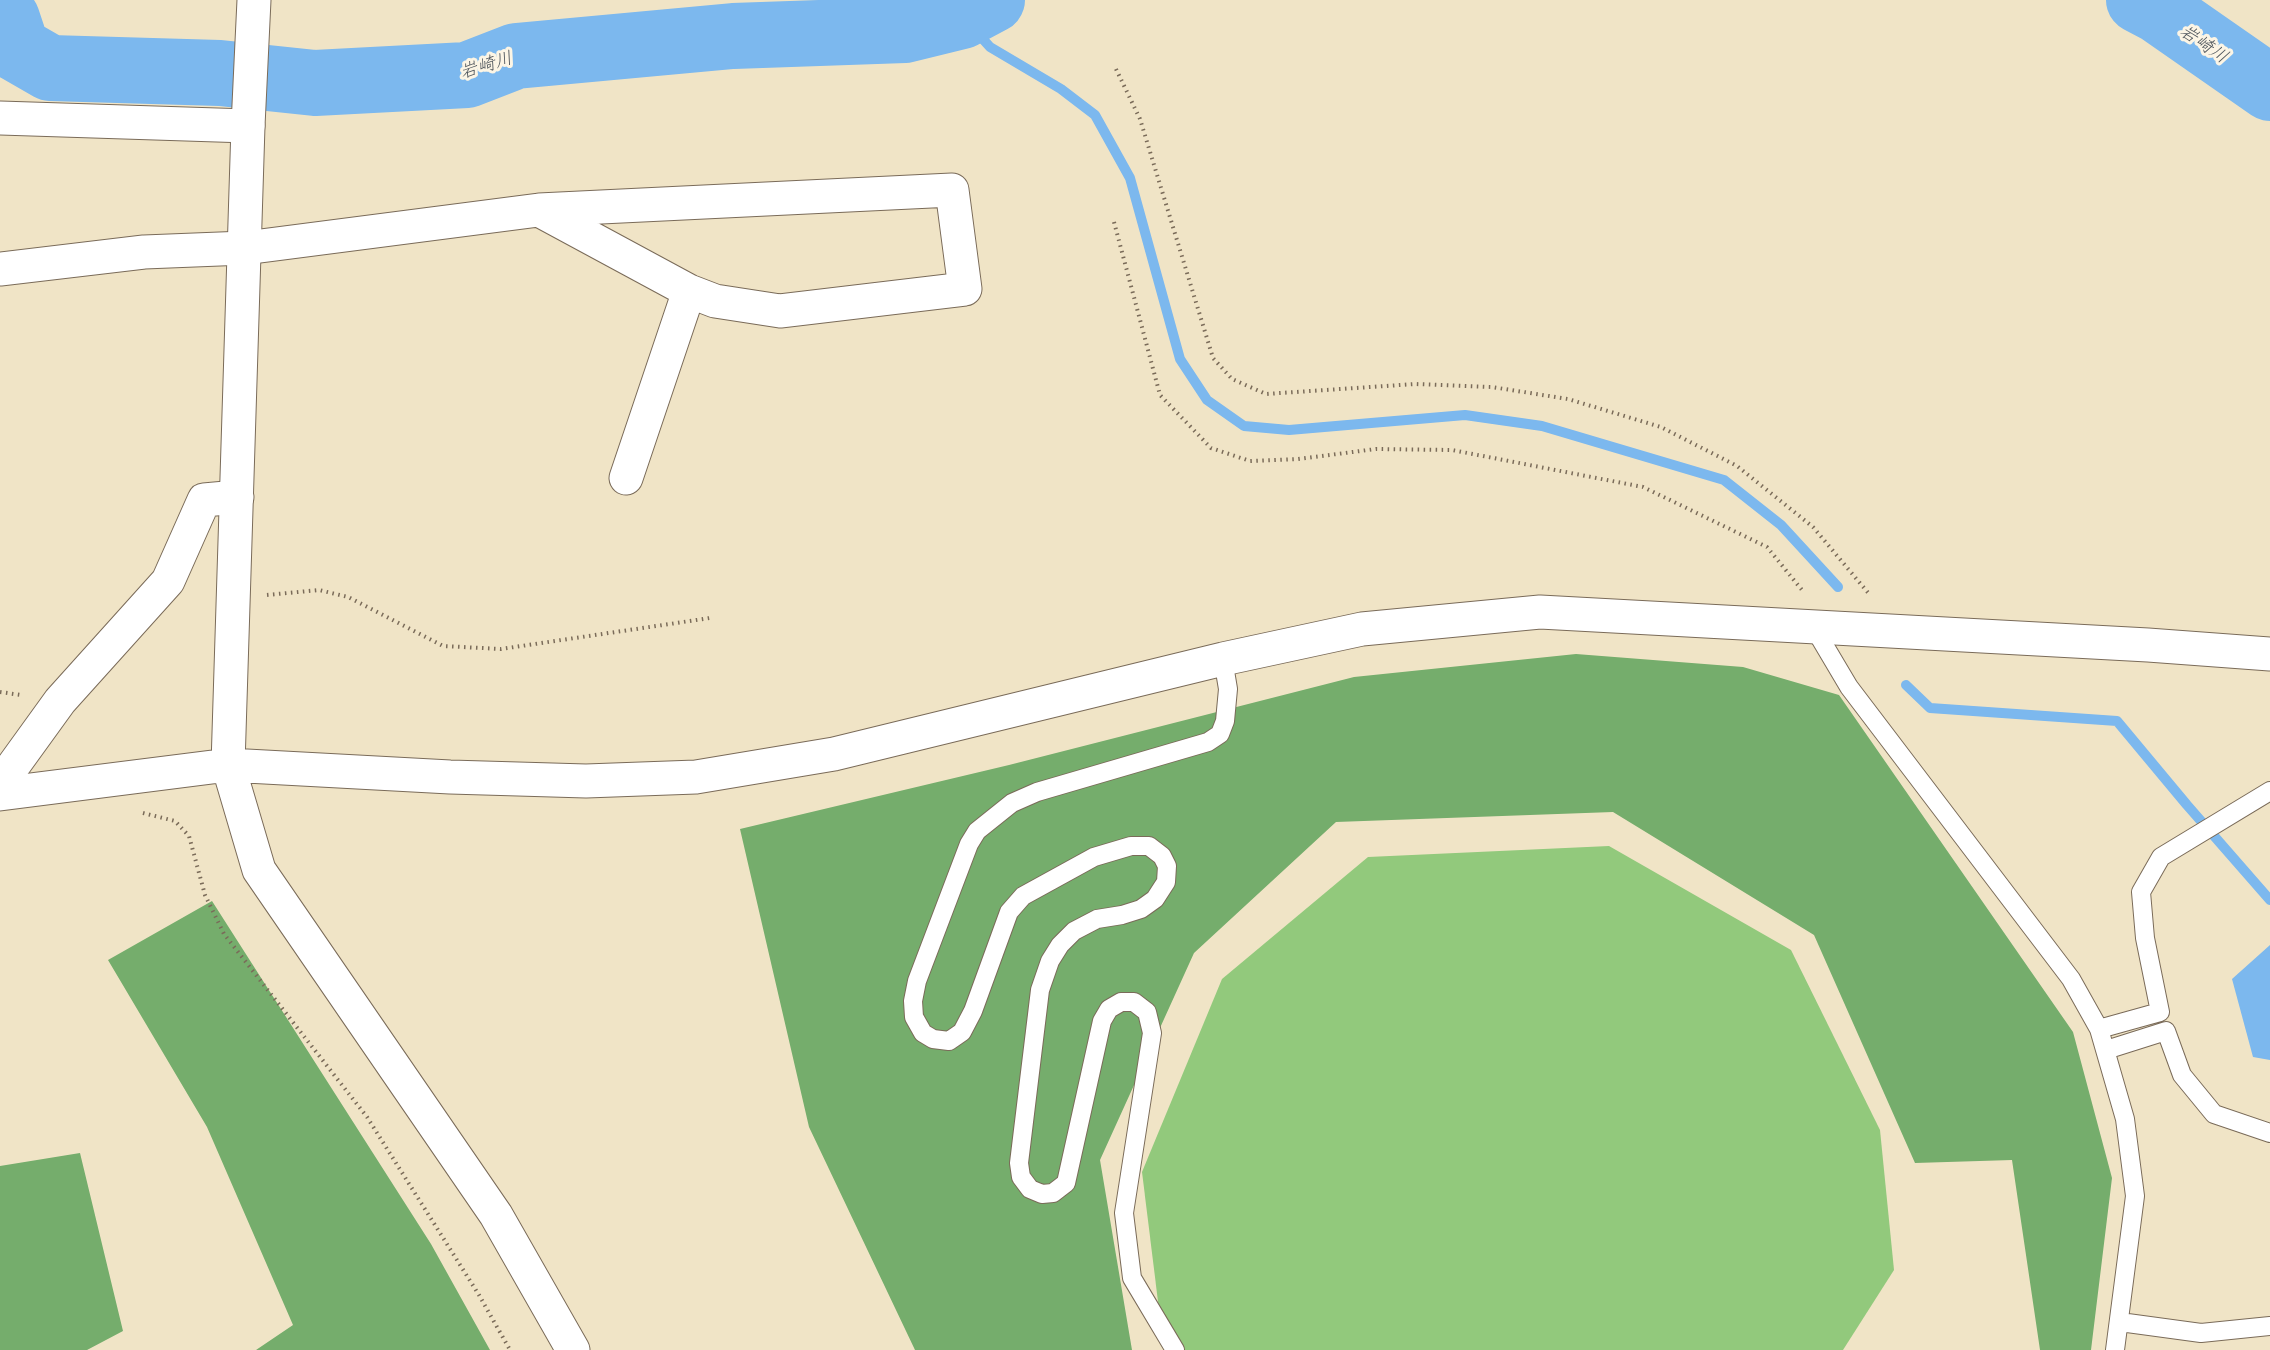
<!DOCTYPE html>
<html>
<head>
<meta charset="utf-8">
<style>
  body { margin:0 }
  canvas { display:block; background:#f0e4c6 }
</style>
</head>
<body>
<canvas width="2270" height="1350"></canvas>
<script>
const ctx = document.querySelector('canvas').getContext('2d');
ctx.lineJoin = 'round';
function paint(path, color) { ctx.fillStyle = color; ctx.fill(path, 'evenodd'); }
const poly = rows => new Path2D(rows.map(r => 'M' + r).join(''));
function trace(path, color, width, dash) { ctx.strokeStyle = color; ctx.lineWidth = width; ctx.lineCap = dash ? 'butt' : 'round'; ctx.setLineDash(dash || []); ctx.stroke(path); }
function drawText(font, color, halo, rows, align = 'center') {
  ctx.font = font + ' Mali,"Klee One",sans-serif'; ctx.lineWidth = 6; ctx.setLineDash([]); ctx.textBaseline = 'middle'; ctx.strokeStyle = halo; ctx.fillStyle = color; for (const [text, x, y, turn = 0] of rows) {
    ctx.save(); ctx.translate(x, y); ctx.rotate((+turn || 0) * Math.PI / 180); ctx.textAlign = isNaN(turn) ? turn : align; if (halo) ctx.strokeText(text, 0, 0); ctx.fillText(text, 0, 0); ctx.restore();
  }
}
paint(poly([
  [1609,846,1791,950,1880,1130,1894,1270,1843,1350,1164,1350,1142,1172,1222,979,1368,857]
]), '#92c97c');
paint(poly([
  [1576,654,1743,667,1839,695,2073,1032,2112,1178,2091,1350,2040,1350,2012,1160,1915,1163,1814,935,1613,812,1336,822,1194,953,1100,1160,1132,1350,915,1350,809,1127,740,829,1009,765,1354,677],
  [212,901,431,1244,490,1350,256,1350,293,1325,207,1127,108,960],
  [80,1153,123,1331,87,1350,0,1350,0,1166]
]), '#75ad6c');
paint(poly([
  [2270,945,2270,1060,2253,1057,2232,979]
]), '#7cb8ee');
trace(poly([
  [962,16,990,47,1061,89,1095,115,1130,178,1180,359,1207,400,1244,426,1289,430,1465,415,1542,426,1724,480,1781,525,1838,587],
  [1906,685,1930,708,2117,721,2187,805,2270,900]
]), '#7cb8ee', 10);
trace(poly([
  [2139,0,2158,10,2270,88],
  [0,18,7,19,17,49,50,68,220,73,315,83,467,75,516,56,733,36,905,30,962,16,992,0]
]), '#7cb8ee', 66);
const lane = poly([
  [1814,628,1849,687,2071,979,2099,1029,2125,1119,2135,1196,2115,1350],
  [2099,1029,2160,1012,2145,938,2141,892,2161,857,2270,791],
  [2106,1050,2166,1031,2182,1075,2214,1114,2270,1133],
  [2120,1322,2201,1333,2270,1326],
  [1175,1350,1132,1278,1124,1213,1152,1033,1147,1012,1134,1002,1121,1002,1109,1009,1102,1021,1066,1183,1053,1193,1042,1194,1030,1189,1021,1177,1019,1163,1040,990,1050,961,1060,945,1074,931,1097,919,1122,915,1141,909,1155,899,1166,882,1167,866,1162,856,1149,846,1131,846,1094,857,1023,896,1009,912,973,1011,962,1032,949,1041,933,1039,923,1033,914,1017,913,1001,917,981,969,844,977,831,1012,803,1037,792,1208,742,1220,734,1225,721,1228,689,1223,659]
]);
const street = poly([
  [0,118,248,126],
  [0,269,144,252,245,248,539,210,952,190,965,289,780,311,715,301,689,291,539,210],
  [626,478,689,291],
  [0,784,60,701,168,581,204,500,237,497]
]);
const secondary = poly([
  [254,0,248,126,228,765,259,870,496,1215,573,1350],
  [0,794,228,765,450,777,586,781,696,777,834,754,1223,659,1362,629,1540,612,2148,645,2270,654]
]);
trace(lane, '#7a6b59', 20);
trace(street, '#7a6b59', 35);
trace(secondary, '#7a6b59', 35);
trace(poly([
  [1116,69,1140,119,1213,358,1232,379,1266,394,1415,384,1492,387,1568,399,1661,427,1737,466,1813,527,1870,595],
  [1114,222,1160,395,1211,448,1250,461,1298,459,1376,449,1452,450,1643,487,1767,547,1802,590],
  [267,595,319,590,348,597,443,646,501,649,710,618],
  [0,692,21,695],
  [143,813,175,821,189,836,205,895,224,934,367,1117,479,1295,510,1350]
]), '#7a6b59', 4, [1.5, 4.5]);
trace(lane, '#fff', 18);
trace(street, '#fff', 33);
trace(secondary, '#fff', 33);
drawText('italic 18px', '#4e555c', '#fcf5e5', [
  ["岩崎川",2204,44,34],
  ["岩崎川",486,65,-17]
]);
</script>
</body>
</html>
